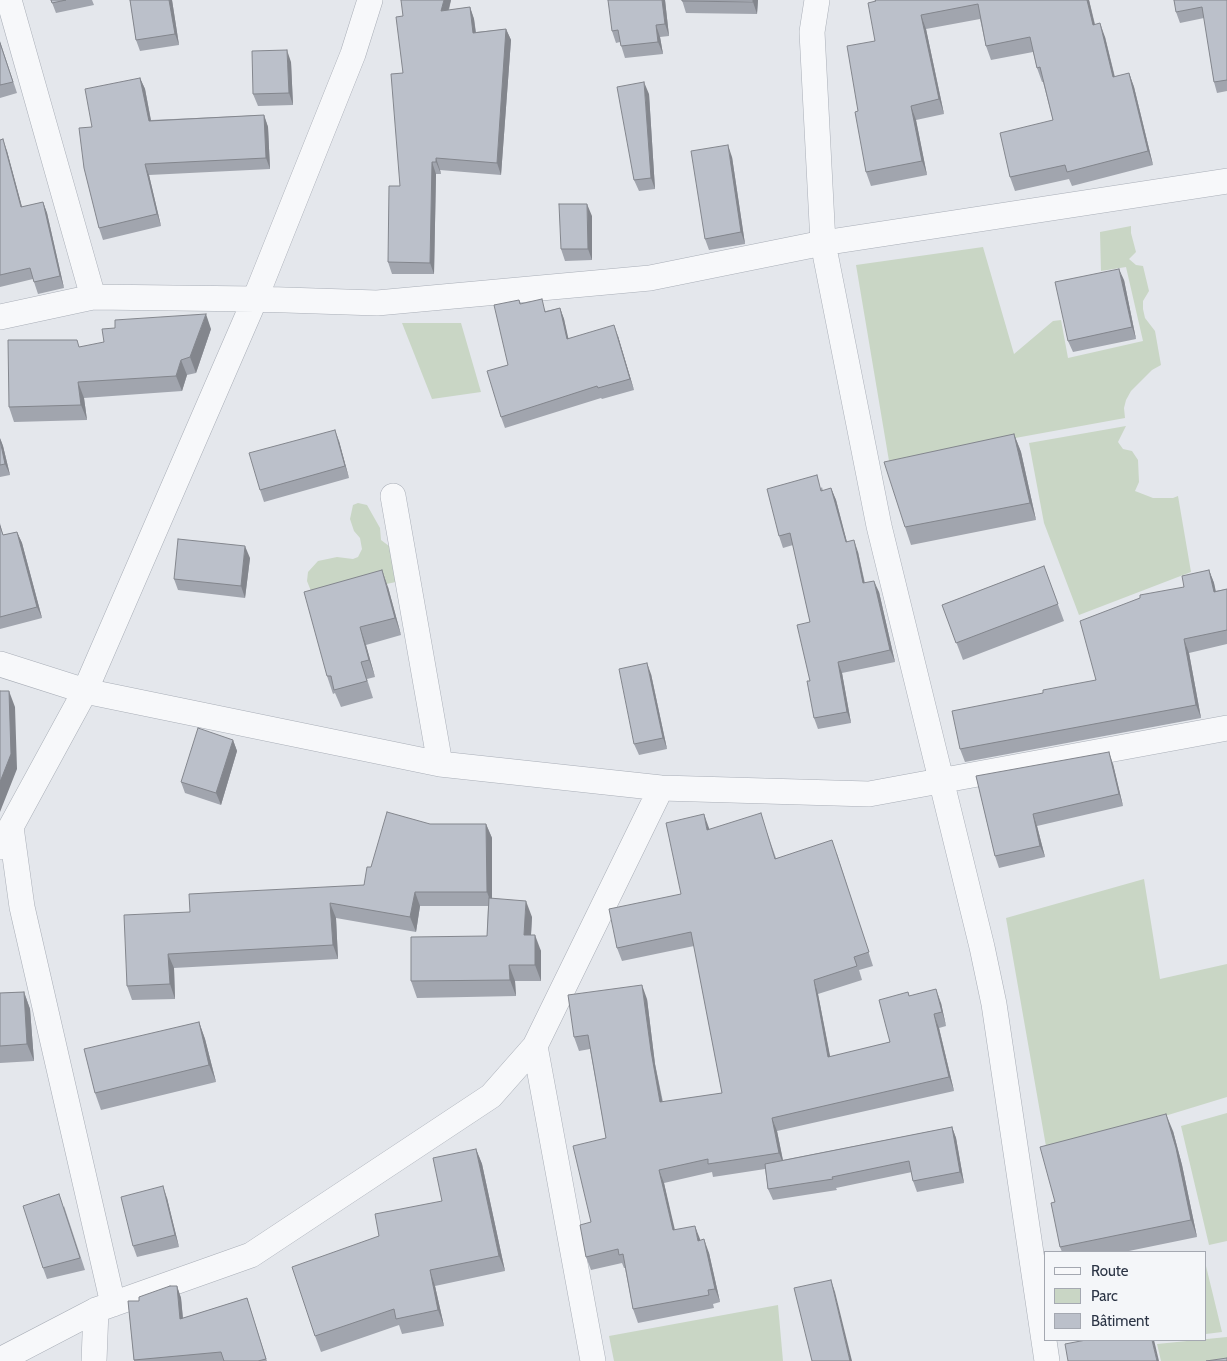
<!DOCTYPE html>
<html>
<head>
<meta charset="utf-8">
<style>
  body { margin:0 }
  #map { position:relative; width:1227px; height:1361px; overflow:hidden; background:#e4e7ec; font-family:Cabin,sans-serif }
  canvas { display:block }
  .legend { position:absolute; left:1044px; top:1251px; width:162px; height:90px; box-sizing:border-box; background:#f4f6f9; border:1px solid #a4a8b1; margin:0; padding:6px 9px; list-style:none; font-size:15px; color:#2b3445 }
  .legend li { display:flex; align-items:center; gap:10px; height:25px }
  .legend b { width:25px; border:1px solid #a4a8b1 }
</style>
</head>
<body>
<div id="map">
<canvas width="1227" height="1361"></canvas>
<ul class="legend">
<li><b style="height:6px;background:#f7f8fa"></b>Route</li>
<li><b style="height:14px;background:#c9d6c5"></b>Parc</li>
<li><b style="height:14px;background:#bbc0ca"></b>Bâtiment</li>
</ul>
</div>
<script>
const ctx = document.querySelector('canvas').getContext('2d');
ctx.lineJoin = 'round';
function paint(path, color) { ctx.fillStyle = color; ctx.fill(path, 'evenodd'); }
const poly = rows => new Path2D(rows.map(r => 'M' + r).join(''));
function trace(path, color, width, dash) { ctx.strokeStyle = color; ctx.lineWidth = width; ctx.lineCap = dash ? 'butt' : 'round'; ctx.setLineDash(dash || []); ctx.stroke(path); }
paint(poly([
  [1131,226,1131,233,1136,252,1129,259,1136,265,1143,266,1149,291,1143,301,1143,309,1145,318,1155,331,1161,365,1152,370,1131,391,1126,400,1124,408,1125,418,889,461,856,265,983,247,1014,354,1053,321,1061,320,1068,358,1143,341,1126,267,1101,271,1100,232],
  [402,323,461,323,481,392,432,399],
  [1126,426,1118,442,1123,449,1132,451,1138,460,1139,482,1135,491,1153,498,1173,498,1178,496,1191,572,1079,615,1044,523,1029,443],
  [358,503,367,505,380,528,381,540,393,549,396,582,352,591,311,591,307,581,308,572,318,561,337,557,353,559,358,557,362,549,360,538,354,531,350,519,353,505],
  [1144,879,1160,979,1227,964,1227,1097,1047,1152,1006,918],
  [1227,1113,1227,1241,1209,1245,1181,1126],
  [1206,1266,1222,1332,1206,1334],
  [778,1305,783,1361,614,1361,609,1336],
  [1227,1337,1227,1361,1161,1361,1157,1344]
]), '#c9d6c5');
const minor = poly([
  [9,0,93,297],
  [817,0,812,32,823,243,879,526,982,947,994,1004,1047,1361],
  [0,317,93,297,255,299,377,303,650,278,823,243,1227,181],
  [393,496,440,764],
  [0,664,85,691,440,764,661,788,869,794,1227,728],
  [11,827,22,907,113,1304],
  [0,847,85,691,255,299,353,54,370,0],
  [535,1046,593,1361],
  [0,1360,96,1310,251,1255,491,1096,535,1046,661,788],
  [94,1361,96,1310]
]);
trace(minor, '#a9aeb7', 26);
trace(minor, '#f7f8fa', 25);
paint(poly([
  [51,0,92,0,94,5,56,13],
  [130,0,172,0,179,45,140,51,136,40],
  [451,0,449,10,470,7,474,19,476,32,506,29,511,40,501,175,440,170,441,174,436,174,434,274,392,274,388,262,400,186,403,73,403,16],
  [665,0,669,36,660,37,663,54,625,58,620,42,616,43,612,31],
  [682,0,758,0,757,14,686,13],
  [1089,0,1095,24,1105,37,1115,77,1129,73,1134,87,1153,165,1072,186,1069,179,1015,191,1010,177,1053,120,1043,82,1042,82,1037,68,1033,52,991,60,986,46,980,19,926,29,944,114,916,120,927,175,871,186,866,172,858,111,875,41,876,1],
  [1227,0,1227,91,1217,93,1214,82,1204,18,1180,23,1176,12],
  [0,41,17,93,0,98],
  [291,62,293,105,258,106,253,94],
  [140,78,145,89,151,120,264,115,268,127,270,169,149,175,161,226,103,240,99,228,92,127],
  [649,94,655,189,639,191,634,180],
  [0,140,7,151,22,207,43,202,47,213,64,288,38,294,33,279,0,287],
  [732,157,745,244,709,250,705,239],
  [592,216,592,260,565,261,561,249],
  [1124,280,1136,339,1073,352,1068,341],
  [519,300,521,304,546,311,560,308,564,319,568,339,618,336,634,390,602,399,601,398,505,428,501,417,508,365],
  [211,329,196,373,187,375,182,391,84,398,87,420,14,422,9,407,80,347],
  [1014,434,1021,452,1036,520,911,545,905,527],
  [0,438,3,446,10,475,0,477],
  [339,441,349,478,264,502,260,490],
  [822,487,823,491,831,488,836,500,847,542,858,552,865,583,879,592,895,662,842,673,851,723,818,729,814,718,810,681,810,622,793,545,783,548,779,536],
  [0,523,3,535,17,532,22,543,42,618,0,629],
  [250,558,245,598,178,590,174,579],
  [1044,566,1064,621,963,660,942,605],
  [1209,570,1214,583,1215,591,1227,589,1227,644,1189,653,1201,718,965,762,960,749,1043,693,1096,680,1184,587],
  [388,587,401,635,366,645,375,677,367,679,373,698,341,707,335,693,333,694,327,676],
  [651,674,667,749,639,755,634,744],
  [233,740,237,751,221,805,185,793,181,782],
  [1113,764,1123,806,1037,826,1045,857,999,868,995,856,976,776],
  [430,824,486,824,492,838,492,899,532,917,531,935,541,951,541,981,515,981,516,996,417,998,411,981,487,936,488,906,420,906,416,932,336,918,338,959,174,968,175,999,132,1000,127,986,190,912,364,885,371,867],
  [765,827,776,858,837,854,873,966,859,970,862,980,818,994,830,1057,890,1042,910,996,941,1003,946,1026,939,1028,954,1091,777,1131,783,1160,952,1127,956,1138,964,1183,917,1192,913,1181,912,1172,836,1188,837,1190,773,1200,768,1189,765,1169,713,1177,712,1172,664,1183,674,1230,700,1240,709,1253,720,1302,713,1304,714,1308,638,1323,633,1309,625,1268,624,1268,622,1263,591,1270,586,1257,591,1222,606,1138,590,1049,579,1051,574,1037,647,999,655,1064,663,1102,722,1093,694,946,622,961,617,948,681,894,709,829],
  [24,992,30,1009,34,1061,0,1063,0,993],
  [199,1022,205,1039,216,1082,101,1110,95,1093],
  [1173,1131,1182,1165,1197,1237,1124,1252,1062,1252,1060,1247,1055,1202],
  [476,1149,482,1164,505,1271,435,1286,444,1326,402,1334,399,1325,321,1352,315,1336,379,1236,442,1201],
  [167,1198,179,1247,137,1257,133,1246],
  [64,1206,85,1270,47,1279,43,1268],
  [177,1286,181,1298,183,1318,247,1298,267,1361,134,1361,128,1301,139,1301]
]), '#a1a5ae');
paint(poly([
  [169,0,172,0,179,45,175,34],
  [444,0,451,0,445,23,441,11],
  [662,0,665,0,669,36,665,24],
  [753,0,758,0,757,14,753,2],
  [1087,0,1089,0,1098,39,1093,25],
  [470,7,474,19,477,44,473,33],
  [921,15,926,29,944,114,939,99],
  [1100,23,1105,37,1118,91,1113,77],
  [656,25,660,37,663,54,658,42],
  [506,29,511,40,501,175,497,163],
  [287,50,291,62,293,105,289,93],
  [1129,73,1134,87,1153,165,1148,151],
  [140,78,145,89,153,132,149,121],
  [644,82,649,94,655,189,651,178],
  [911,106,916,120,927,175,922,161],
  [264,115,268,127,270,169,266,158],
  [3,139,7,151,25,218,21,207],
  [728,145,732,157,745,244,741,232],
  [436,158,440,170,441,174,436,162],
  [432,162,436,174,434,274,430,263],
  [145,164,149,175,161,226,157,214],
  [43,202,47,213,64,288,60,276],
  [587,204,592,216,592,260,588,249],
  [1119,269,1124,280,1136,339,1132,327],
  [560,308,564,319,571,350,567,339],
  [206,314,211,329,196,373,190,357],
  [614,325,618,336,634,390,630,379],
  [181,360,187,375,182,391,176,376],
  [78,382,84,398,87,420,81,405],
  [335,430,339,441,349,478,345,466],
  [1014,434,1021,452,1036,520,1030,503],
  [0,438,3,446,10,475,5,464],
  [831,488,836,500,850,554,846,542],
  [17,532,22,543,42,618,37,607],
  [854,540,858,552,867,595,863,583],
  [245,546,250,558,245,598,241,586],
  [382,570,388,587,401,635,395,618],
  [1209,570,1214,583,1219,605,1214,592],
  [874,581,879,592,895,662,890,650],
  [360,627,366,645,375,677,369,660],
  [1184,639,1189,653,1201,718,1196,705],
  [838,662,842,673,851,723,847,712],
  [647,663,651,674,667,749,663,738],
  [9,691,15,707,17,769,0,812,0,782],
  [233,740,237,751,221,805,216,793],
  [1109,752,1113,764,1123,806,1119,794],
  [704,814,709,828,712,843,707,830],
  [1033,814,1037,826,1045,857,1040,846],
  [486,824,492,838,492,906,487,892],
  [415,892,420,906,416,932,410,917],
  [526,901,532,917,530,952,524,935],
  [330,903,336,918,338,959,333,945],
  [535,935,541,951,541,981,535,965],
  [168,954,174,968,175,999,170,984],
  [509,965,515,981,516,996,510,980],
  [814,980,818,994,833,1071,828,1057],
  [642,985,647,999,655,1064,665,1116,660,1102,651,1051],
  [936,989,941,1003,946,1026,942,1012],
  [24,992,30,1009,34,1061,27,1044],
  [934,1014,939,1028,954,1091,949,1077],
  [199,1022,205,1039,216,1082,209,1065],
  [1166,1114,1173,1131,1182,1165,1197,1237,1191,1220],
  [772,1118,777,1131,784,1166,779,1153],
  [952,1127,956,1138,964,1183,960,1172],
  [476,1149,482,1164,505,1271,499,1256],
  [659,1170,664,1183,678,1243,673,1230],
  [163,1186,167,1198,179,1247,175,1235],
  [695,1226,700,1239,703,1254,698,1241],
  [704,1239,709,1253,720,1302,715,1289],
  [430,1270,435,1286,444,1326,438,1310],
  [831,1280,835,1292,852,1361,850,1361],
  [177,1286,181,1298,184,1331,180,1319],
  [1152,1340,1154,1340,1159,1361,1157,1361]
]), '#83868d');
const building = poly([
  [51,0,66,0,52,3,51,0],
  [130,0,169,0,175,34,136,40,130,0],
  [401,0,444,0,441,11,470,7,473,33,506,29,497,163,436,158,436,162,432,162,430,263,388,262,389,186,400,186,391,74,403,73,396,17,403,16,401,0],
  [608,0,662,0,665,24,656,25,658,42,621,46,618,30,612,31,608,0],
  [682,0,753,0,753,2,682,1,682,0],
  [875,0,1087,0,1093,25,1100,23,1113,77,1129,73,1148,151,1067,172,1065,165,1010,177,1000,133,1053,120,1040,67,1037,68,1030,37,986,46,978,4,921,15,939,99,911,106,922,161,866,172,855,112,858,111,847,46,875,41,868,3,876,1,875,0],
  [1174,0,1227,0,1227,80,1214,82,1202,7,1176,12,1174,0],
  [0,43,13,82,0,85,0,43],
  [287,50,289,93,253,94,252,51,287,50],
  [140,78,149,121,264,115,266,158,145,164,157,214,99,228,84,168,79,128,92,127,85,89,140,78],
  [644,82,651,178,634,180,617,87,644,82],
  [3,139,21,207,43,202,60,276,34,282,30,268,0,275,0,140,3,139],
  [728,145,741,232,705,239,691,151,728,145],
  [559,204,587,204,588,249,561,249,559,204],
  [1119,269,1132,327,1068,341,1055,282,1119,269],
  [542,299,545,312,560,308,567,339,614,325,630,379,598,388,597,386,501,417,487,371,508,365,494,305,519,300,520,304,542,299],
  [206,314,190,357,181,360,176,376,78,382,81,405,9,407,8,340,77,340,79,347,104,342,102,329,115,328,115,320,206,314],
  [335,430,345,466,260,490,249,453,335,430],
  [1014,434,1030,503,905,527,884,462,1014,434],
  [0,440,5,464,0,465,0,440],
  [817,475,821,491,831,488,846,542,854,540,863,583,874,581,890,650,838,662,847,712,814,718,807,681,810,681,797,625,810,622,790,533,779,536,767,489,817,475],
  [0,526,3,535,17,532,37,607,0,617,0,526],
  [178,539,245,546,241,586,174,579,178,539],
  [1044,566,1058,604,956,643,942,605,1044,566],
  [382,570,395,618,360,627,369,660,361,662,367,681,334,690,331,676,327,676,304,592,382,570],
  [1209,570,1214,592,1227,589,1227,630,1184,639,1196,705,960,749,952,711,1043,693,1043,690,1096,680,1080,621,1140,598,1140,595,1184,587,1182,576,1209,570],
  [647,663,663,738,634,744,619,669,647,663],
  [0,691,9,691,11,754,0,782,0,691],
  [198,728,233,740,216,793,181,782,198,728],
  [1109,752,1119,794,1033,814,1040,846,995,856,976,776,1109,752],
  [387,812,430,824,486,824,487,892,415,892,410,917,330,903,333,945,168,954,170,984,127,986,124,915,190,912,189,894,364,885,367,867,371,867,387,812],
  [761,813,775,859,832,840,869,952,854,957,857,966,814,980,828,1057,890,1042,879,1000,908,992,909,996,936,989,942,1012,934,1014,949,1077,772,1118,779,1153,708,1164,708,1159,659,1170,673,1230,695,1226,698,1241,704,1239,715,1289,708,1290,709,1295,633,1309,623,1254,619,1255,618,1249,586,1257,580,1225,591,1222,573,1146,606,1138,588,1035,574,1037,568,995,642,985,651,1051,660,1102,722,1093,691,932,617,948,609,909,681,894,666,823,704,814,707,830,761,813],
  [489,898,526,901,524,935,535,935,535,965,509,965,510,980,411,981,411,937,487,936,489,898],
  [24,992,27,1044,0,1046,0,993,24,992],
  [199,1022,209,1065,95,1093,84,1049,199,1022],
  [1166,1114,1176,1148,1191,1220,1060,1247,1051,1203,1055,1202,1040,1147,1166,1114],
  [952,1127,960,1172,913,1181,909,1161,832,1177,833,1179,768,1189,765,1164,952,1127],
  [476,1149,499,1256,430,1270,438,1310,396,1319,394,1309,315,1336,292,1267,379,1236,375,1214,442,1201,433,1158,476,1149],
  [163,1186,175,1235,133,1246,121,1197,163,1186],
  [59,1194,80,1258,43,1268,23,1206,59,1194],
  [831,1280,850,1361,812,1361,794,1288,831,1280],
  [170,1286,177,1286,180,1319,247,1298,266,1359,258,1361,224,1361,221,1352,134,1360,128,1301,139,1301,139,1297,170,1286],
  [1086,1340,1152,1340,1157,1361,1068,1361,1065,1344,1086,1340],
  [1227,1358,1227,1361,1206,1361,1227,1358]
]);
paint(building, '#bbc0ca');
trace(building, '#83868d', 1);
</script>
</body>
</html>
